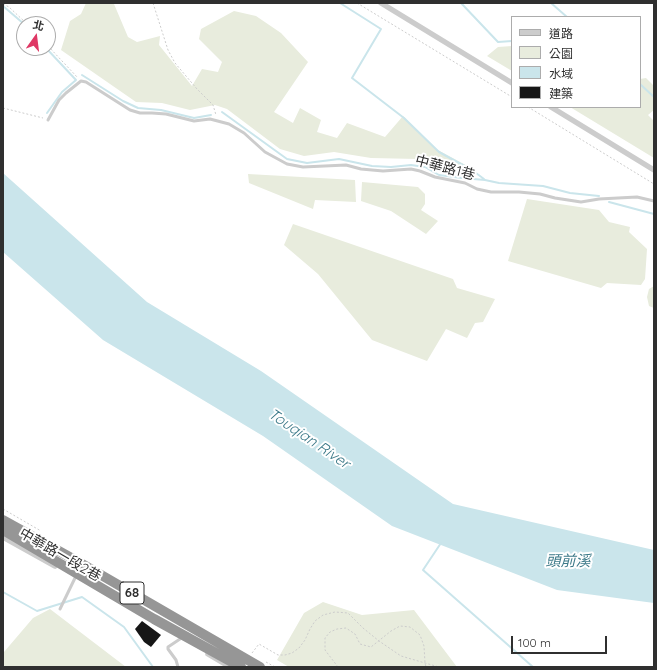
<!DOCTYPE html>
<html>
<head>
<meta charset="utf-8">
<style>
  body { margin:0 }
  #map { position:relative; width:657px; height:670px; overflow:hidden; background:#fff; font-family:Quicksand,"Noto Sans TC",sans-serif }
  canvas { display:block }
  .frame { position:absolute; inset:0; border:4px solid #2f2f2f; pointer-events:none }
  .legend { position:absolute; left:511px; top:16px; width:130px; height:92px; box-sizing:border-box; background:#fff; border:1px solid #acacac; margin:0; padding:5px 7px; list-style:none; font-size:12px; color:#2f2f2f }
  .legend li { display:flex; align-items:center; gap:8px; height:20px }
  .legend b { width:20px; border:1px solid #acacac }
  .north { position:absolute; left:16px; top:16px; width:40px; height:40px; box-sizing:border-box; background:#fff; border:1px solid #acacac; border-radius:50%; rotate:14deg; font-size:11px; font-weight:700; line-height:16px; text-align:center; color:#2f2f2f }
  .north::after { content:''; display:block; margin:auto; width:14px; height:18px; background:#df3865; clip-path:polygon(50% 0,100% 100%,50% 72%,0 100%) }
  .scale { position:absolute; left:511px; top:636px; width:96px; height:18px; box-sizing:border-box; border:2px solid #2f2f2f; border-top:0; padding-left:5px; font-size:12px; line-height:14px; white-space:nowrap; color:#2f2f2f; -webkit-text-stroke:3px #fff; paint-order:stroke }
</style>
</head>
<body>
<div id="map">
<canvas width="657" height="670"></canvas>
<div class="frame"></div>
<ul class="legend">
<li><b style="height:5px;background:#ccc"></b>道路</li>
<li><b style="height:11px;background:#e8ecdd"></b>公園</li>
<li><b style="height:11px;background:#cae5eb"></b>水域</li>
<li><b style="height:11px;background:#161616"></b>建築</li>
</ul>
<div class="north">北</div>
<div class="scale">100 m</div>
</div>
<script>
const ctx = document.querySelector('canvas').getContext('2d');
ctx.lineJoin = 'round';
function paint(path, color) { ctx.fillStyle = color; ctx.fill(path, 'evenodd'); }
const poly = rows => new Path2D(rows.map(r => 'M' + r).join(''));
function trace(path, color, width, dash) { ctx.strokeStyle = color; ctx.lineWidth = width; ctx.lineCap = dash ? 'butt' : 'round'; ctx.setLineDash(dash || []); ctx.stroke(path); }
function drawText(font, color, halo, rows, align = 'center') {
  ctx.font = font + ' Quicksand,"Noto Sans TC",sans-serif'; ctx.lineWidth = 4; ctx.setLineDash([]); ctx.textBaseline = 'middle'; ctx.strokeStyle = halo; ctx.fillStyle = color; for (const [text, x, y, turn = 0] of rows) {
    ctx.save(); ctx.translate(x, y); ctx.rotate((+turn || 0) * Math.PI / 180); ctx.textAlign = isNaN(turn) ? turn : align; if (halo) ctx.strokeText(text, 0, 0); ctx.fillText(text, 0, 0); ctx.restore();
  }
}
paint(poly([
  [86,3,112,3,114,4,128,37,137,42,160,36,159,45,192,86,202,69,218,72,222,62,199,39,201,29,234,11,256,16,281,33,308,62,274,112,293,123,300,108,321,120,317,132,337,138,347,123,385,137,403,116,436,149,473,169,469,175,443,172,418,159,371,158,334,152,304,156,280,149,227,109,215,105,190,110,162,103,136,102,61,50,70,21,81,14],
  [512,46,512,71,487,56,498,47],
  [646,78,654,86,654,110,648,115,654,121,654,158,570,107,640,107,640,79],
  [248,174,355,180,356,202,315,200,313,209,249,183],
  [362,182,418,187,425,194,425,204,421,210,438,221,426,234,391,211,361,201],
  [527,199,599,210,609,222,630,227,629,232,647,249,645,279,641,285,607,283,601,288,508,261],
  [293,224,453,279,457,288,495,299,483,322,475,323,467,338,446,329,427,361,372,340,318,274,284,245],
  [654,286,654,308,649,306,647,297,649,289],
  [323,602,362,615,414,610,457,667,289,667,277,660,304,613],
  [50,609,126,667,3,667,3,655,4,652,33,618]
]), '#e8ecdd');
paint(poly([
  [3,173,147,302,261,371,453,504,654,550,654,603,557,590,392,526,263,436,103,340,3,252]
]), '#cae5eb');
trace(poly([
  [340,3,381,29,352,78,404,118,439,152,472,170,484,179],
  [461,3,498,42,512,41],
  [551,3,567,17],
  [3,6,24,24],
  [46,48,76,80,62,92,47,113],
  [82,75,123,101,138,108,161,110,194,118,211,115],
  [640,84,654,97],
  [222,112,287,159,307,163,339,159,372,166,391,167,411,165,425,167,439,175,462,178,485,180,499,183,543,186,570,193,599,196],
  [609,202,654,214],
  [441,543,423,570,533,667],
  [3,592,37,611,82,597,124,627,153,667]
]), '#cae5eb', 2);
paint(poly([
  [142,621,161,635,151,647,144,642,135,629]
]), '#161616');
trace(poly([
  [153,3,168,50,175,63,197,89,213,105,216,115],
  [357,3,512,97],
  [3,4,9,7,27,24],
  [48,46,78,78],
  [528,107,654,184],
  [3,108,43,118],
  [3,509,41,531],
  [252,653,259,644,278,655,285,655,292,653,299,648,305,640,310,629,315,621,323,615,335,612,348,613,363,628,379,641,401,656,425,663,439,667],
  [266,662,275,667],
  [338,667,325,650,325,638,330,632,337,629,346,628,355,634,360,644,371,647,391,631,400,626,410,627,420,635,424,646,425,663,426,667]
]), '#ccc', 1, [2, 2]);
trace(poly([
  [48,120,59,100,66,93,81,81,86,82,130,110,140,113,152,113,166,114,194,121,210,119,229,124,244,133,265,152,287,164,303,167,346,165,361,169,383,171,411,169,420,171,435,177,465,183,477,189,491,192,519,192,540,194,555,198,581,202,599,199,637,197,654,201],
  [60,609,75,578],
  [178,667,176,660,168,649,168,647,180,639]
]), '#ccc', 3);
trace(poly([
  [381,3,512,83],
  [551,107,654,170],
  [3,537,55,566],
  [208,654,230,667]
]), '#ccc', 5.5);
trace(poly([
  [3,520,77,561,260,667],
  [3,530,154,619,241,667]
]), '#969696', 10);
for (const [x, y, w] of [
  [132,593,24]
]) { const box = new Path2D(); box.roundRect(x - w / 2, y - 11, w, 22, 3); ctx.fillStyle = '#fff'; ctx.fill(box); trace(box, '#2f2f2f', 1); }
drawText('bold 13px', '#2f2f2f', null, [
  ["68",132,593]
]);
drawText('14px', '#2f2f2f', '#fff', [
  ["中華路1巷",445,168,15],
  ["中華路一段2巷",60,555,30]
]);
drawText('italic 15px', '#3d7a89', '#fff', [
  ["Touqian River",309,439,34],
  ["頭前溪",568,561]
]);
</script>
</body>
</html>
